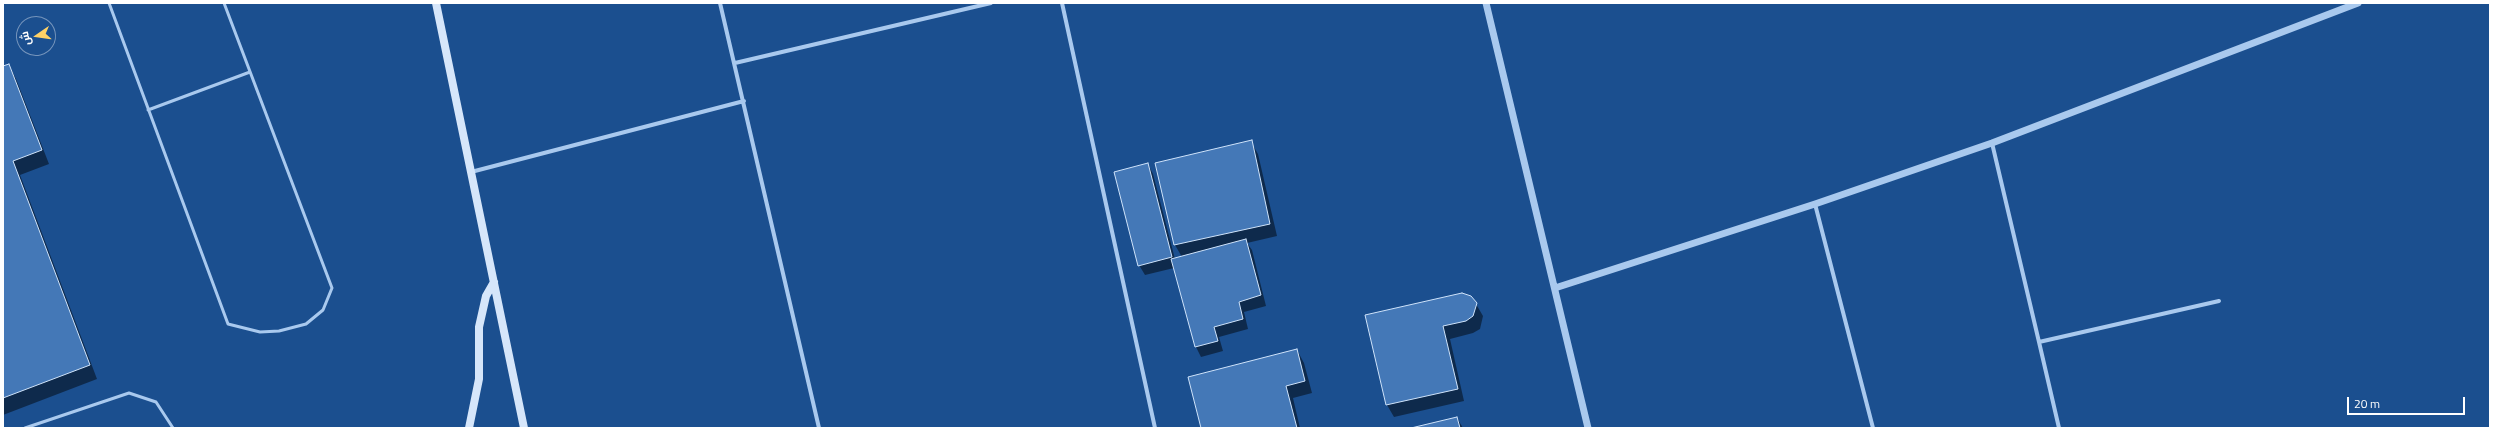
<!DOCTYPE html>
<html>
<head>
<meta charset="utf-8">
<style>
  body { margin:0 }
  #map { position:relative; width:2493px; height:431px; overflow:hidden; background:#1b4f8f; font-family:"Titillium Web",Cairo,sans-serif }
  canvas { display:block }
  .frame { position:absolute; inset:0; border:4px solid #fff; pointer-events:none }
  .north { position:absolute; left:16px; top:16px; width:40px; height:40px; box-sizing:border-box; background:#1b4f8f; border:1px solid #7695bc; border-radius:50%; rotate:257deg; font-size:11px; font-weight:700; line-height:16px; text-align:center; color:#fff }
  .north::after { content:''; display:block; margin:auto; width:14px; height:18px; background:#ffd166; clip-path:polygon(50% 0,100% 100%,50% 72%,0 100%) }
  .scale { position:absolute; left:2347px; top:397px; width:118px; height:18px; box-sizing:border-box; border:2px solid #fff; border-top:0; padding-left:5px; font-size:12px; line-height:14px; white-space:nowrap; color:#fff; -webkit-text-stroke:3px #1b4f8f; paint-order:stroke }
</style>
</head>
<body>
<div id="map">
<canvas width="2493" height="431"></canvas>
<div class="frame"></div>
<div class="north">ش</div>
<div class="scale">20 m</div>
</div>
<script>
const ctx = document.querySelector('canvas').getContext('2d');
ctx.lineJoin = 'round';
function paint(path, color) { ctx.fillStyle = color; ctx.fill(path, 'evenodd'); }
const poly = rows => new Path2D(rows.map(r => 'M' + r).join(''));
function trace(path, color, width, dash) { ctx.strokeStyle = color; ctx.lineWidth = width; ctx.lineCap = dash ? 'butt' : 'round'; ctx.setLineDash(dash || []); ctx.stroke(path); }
paint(poly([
  [9,65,16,79,49,164,20,175,97,379,3,415,3,68],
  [1251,142,1258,154,1277,236,1247,243,1252,250,1266,306,1244,312,1248,329,1219,337,1223,351,1201,357,1196,347,1174,268,1145,275,1139,265,1148,164,1153,174,1175,259,1182,257,1175,245],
  [1476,304,1483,316,1480,329,1473,333,1450,339,1464,401,1394,417,1387,405,1367,316],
  [1297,350,1304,363,1312,393,1293,398,1300,428,1202,428],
  [1457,418,1463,428,1415,428]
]), '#0007');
const building = poly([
  [9,64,42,150,13,161,90,365,3,398,3,66,9,64],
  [1252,140,1270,224,1174,245,1155,163,1252,140],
  [1148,163,1172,257,1138,266,1114,172,1148,163],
  [1246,239,1261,295,1239,302,1243,319,1214,327,1218,341,1195,347,1171,259,1246,239],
  [1462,293,1471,296,1477,303,1473,316,1466,321,1443,326,1458,389,1386,405,1365,315,1462,293],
  [1297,349,1305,381,1286,386,1297,428,1201,428,1188,377,1297,349],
  [1457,417,1460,428,1411,428,1457,417]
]);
paint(building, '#4478b7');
trace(building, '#cfe3fa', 1);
trace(poly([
  [109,3,228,324,260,332,279,331,306,324,323,310,332,288,224,3],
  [148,110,250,72],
  [25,428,129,393,156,402,173,428]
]), '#a9c9ee', 3);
trace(poly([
  [720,3,819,428],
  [1062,3,1155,428],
  [735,63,991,3],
  [1992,143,2039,342],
  [471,172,744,101],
  [1815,204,1873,428],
  [2059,428,2039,342,2219,301]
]), '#a9c9ee', 4);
trace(poly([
  [1486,3,1588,428],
  [1555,288,1815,204,1992,143,2358,3]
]), '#a9c9ee', 7);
trace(poly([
  [436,3,524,428],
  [469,428,479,379,479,327,486,296,494,282]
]), '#d6e6fa', 8);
</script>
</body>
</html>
